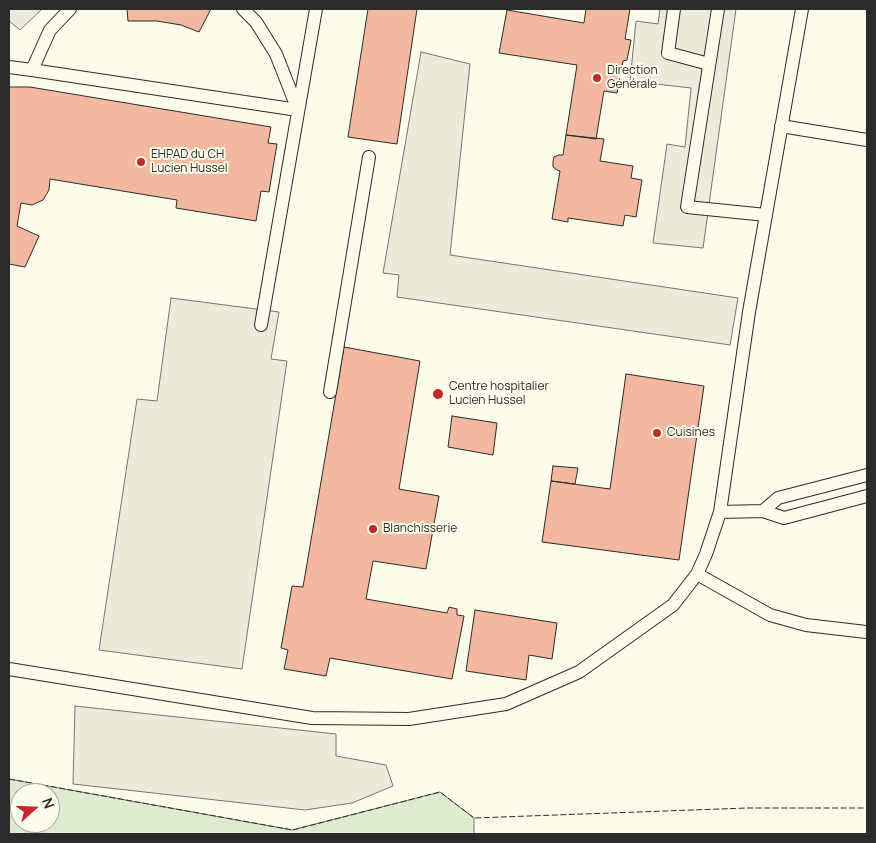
<!DOCTYPE html>
<html>
<head>
<meta charset="utf-8">
<style>
  body { margin:0 }
  #map { position:relative; width:876px; height:843px; overflow:hidden; background:#fdfbea; font-family:Manrope,sans-serif }
  canvas { display:block }
  .frame { position:absolute; inset:0; border:10px solid #2b2b2b; pointer-events:none }
  .north { position:absolute; left:10px; top:783px; width:50px; height:50px; box-sizing:border-box; background:#fdfbea; border:1px solid #a9a89e; border-radius:50%; rotate:70deg; font-size:14px; font-weight:700; line-height:20px; text-align:center; color:#2b2b2b }
  .north::after { content:''; display:block; margin:auto; width:18px; height:22px; background:#c62828; clip-path:polygon(50% 0,100% 100%,50% 72%,0 100%) }
</style>
</head>
<body>
<div id="map">
<canvas width="876" height="843"></canvas>
<div class="frame"></div>
<div class="north">N</div>
</div>
<script>
const ctx = document.querySelector('canvas').getContext('2d');
ctx.lineJoin = 'round';
function paint(path, color) { ctx.fillStyle = color; ctx.fill(path, 'evenodd'); }
const poly = rows => new Path2D(rows.map(r => 'M' + r).join(''));
function trace(path, color, width, dash) { ctx.strokeStyle = color; ctx.lineWidth = width; ctx.lineCap = dash ? 'butt' : 'round'; ctx.setLineDash(dash || []); ctx.stroke(path); }
function drawText(font, color, halo, rows, align = 'center') {
  ctx.font = font + ' Manrope,sans-serif'; ctx.lineWidth = 4; ctx.setLineDash([]); ctx.textBaseline = 'middle'; ctx.strokeStyle = halo; ctx.fillStyle = color; for (const [text, x, y, turn = 0] of rows) {
    ctx.save(); ctx.translate(x, y); ctx.rotate((+turn || 0) * Math.PI / 180); ctx.textAlign = isNaN(turn) ? turn : align; if (halo) ctx.strokeText(text, 0, 0); ctx.fillText(text, 0, 0); ctx.restore();
  }
}
const green = poly([
  [9,779,292,830,440,792,474,818,474,834,9,834,9,779],
  [20,793,50,793,50,823,20,823,20,793]
]);
paint(green, '#deebd1');
trace(green, '#74746e', 1);
const parking = poly([
  [9,9,42,9,20,30,9,21,9,9],
  [660,9,736,9,703,248,653,243,667,144,685,147,691,88,630,81,636,21,658,24,660,9],
  [421,52,470,64,450,255,738,298,730,345,397,297,399,275,383,273,421,52],
  [171,298,279,312,271,359,287,361,242,669,99,650,137,399,157,401,171,298],
  [75,706,336,734,336,756,386,765,393,786,352,803,305,810,73,784,75,706]
]);
paint(parking, '#eceadb');
trace(parking, '#74746e', 1);
const building = poly([
  [127,9,211,9,199,32,181,25,157,21,128,21,127,9],
  [368,9,417,9,397,144,348,137,368,9],
  [586,9,630,9,625,39,631,40,627,60,623,61,617,93,604,91,596,139,566,135,577,65,499,53,507,10,584,23,586,9],
  [9,87,30,87,271,127,268,143,277,144,269,192,261,191,256,221,176,208,177,200,50,179,49,190,43,200,32,205,21,203,17,226,39,236,25,267,9,264,9,87],
  [566,135,604,139,600,161,633,166,631,178,642,180,636,217,625,215,623,226,568,218,568,222,552,219,560,171,557,170,553,167,553,162,554,157,559,155,563,155,566,135],
  [344,347,420,361,399,489,439,496,426,569,373,561,366,599,447,613,449,607,457,609,457,615,464,616,452,679,330,658,326,676,284,669,288,650,281,648,292,586,303,587,344,347],
  [626,374,704,386,679,560,542,542,551,481,610,489,626,374],
  [452,416,497,423,493,455,448,447,452,416],
  [553,466,578,468,575,484,551,481,553,466],
  [475,610,557,623,552,659,529,655,526,680,466,671,475,610]
]);
paint(building, '#f2b8a0');
trace(building, '#2b2b2b', 1);
const service = poly([
  [674,9,668,53,709,64],
  [718,9,687,207,766,215],
  [9,67,32,70,50,30,70,9],
  [32,70,298,110,276,54,256,22,243,9],
  [781,126,867,140],
  [261,325,316,9],
  [330,392,369,157],
  [763,511,778,498,867,475],
  [720,512,763,511,784,518,867,496],
  [697,574,770,615,806,625,866,632],
  [9,669,312,718,409,719,506,704,579,672,673,605,697,574,706,554,720,512,749,312,802,9]
]);
trace(service, '#2b2b2b', 14);
trace(service, '#fdfbea', 12);
trace(poly([
  [9,779,293,830,440,792,474,818,747,808,867,808]
]), '#2b2b2b', 1, [6, 2.5]);
for (const [x, y, r, color] of [
  [597,78,5,"#c62828"],
  [141,162,5,"#c62828"],
  [438,394,6,"#c62828"],
  [657,433,5,"#c62828"],
  [373,529,5,"#c62828"]
]) { const dot = new Path2D(); dot.arc(x, y, r, 0, 2 * Math.PI); ctx.fillStyle = color; ctx.fill(dot); trace(dot, '#fdfbea', 2); }
drawText('12px', '#2b2b2b', '#fdfbea', [
  ["Direction",607,71],
  ["Générale",607,85],
  ["EHPAD du CH",151,155],
  ["Lucien Hussel",151,169],
  ["Centre hospitalier",449,387],
  ["Lucien Hussel",449,401],
  ["Cuisines",667,433],
  ["Blanchisserie",383,529]
], 'left');
</script>
</body>
</html>
